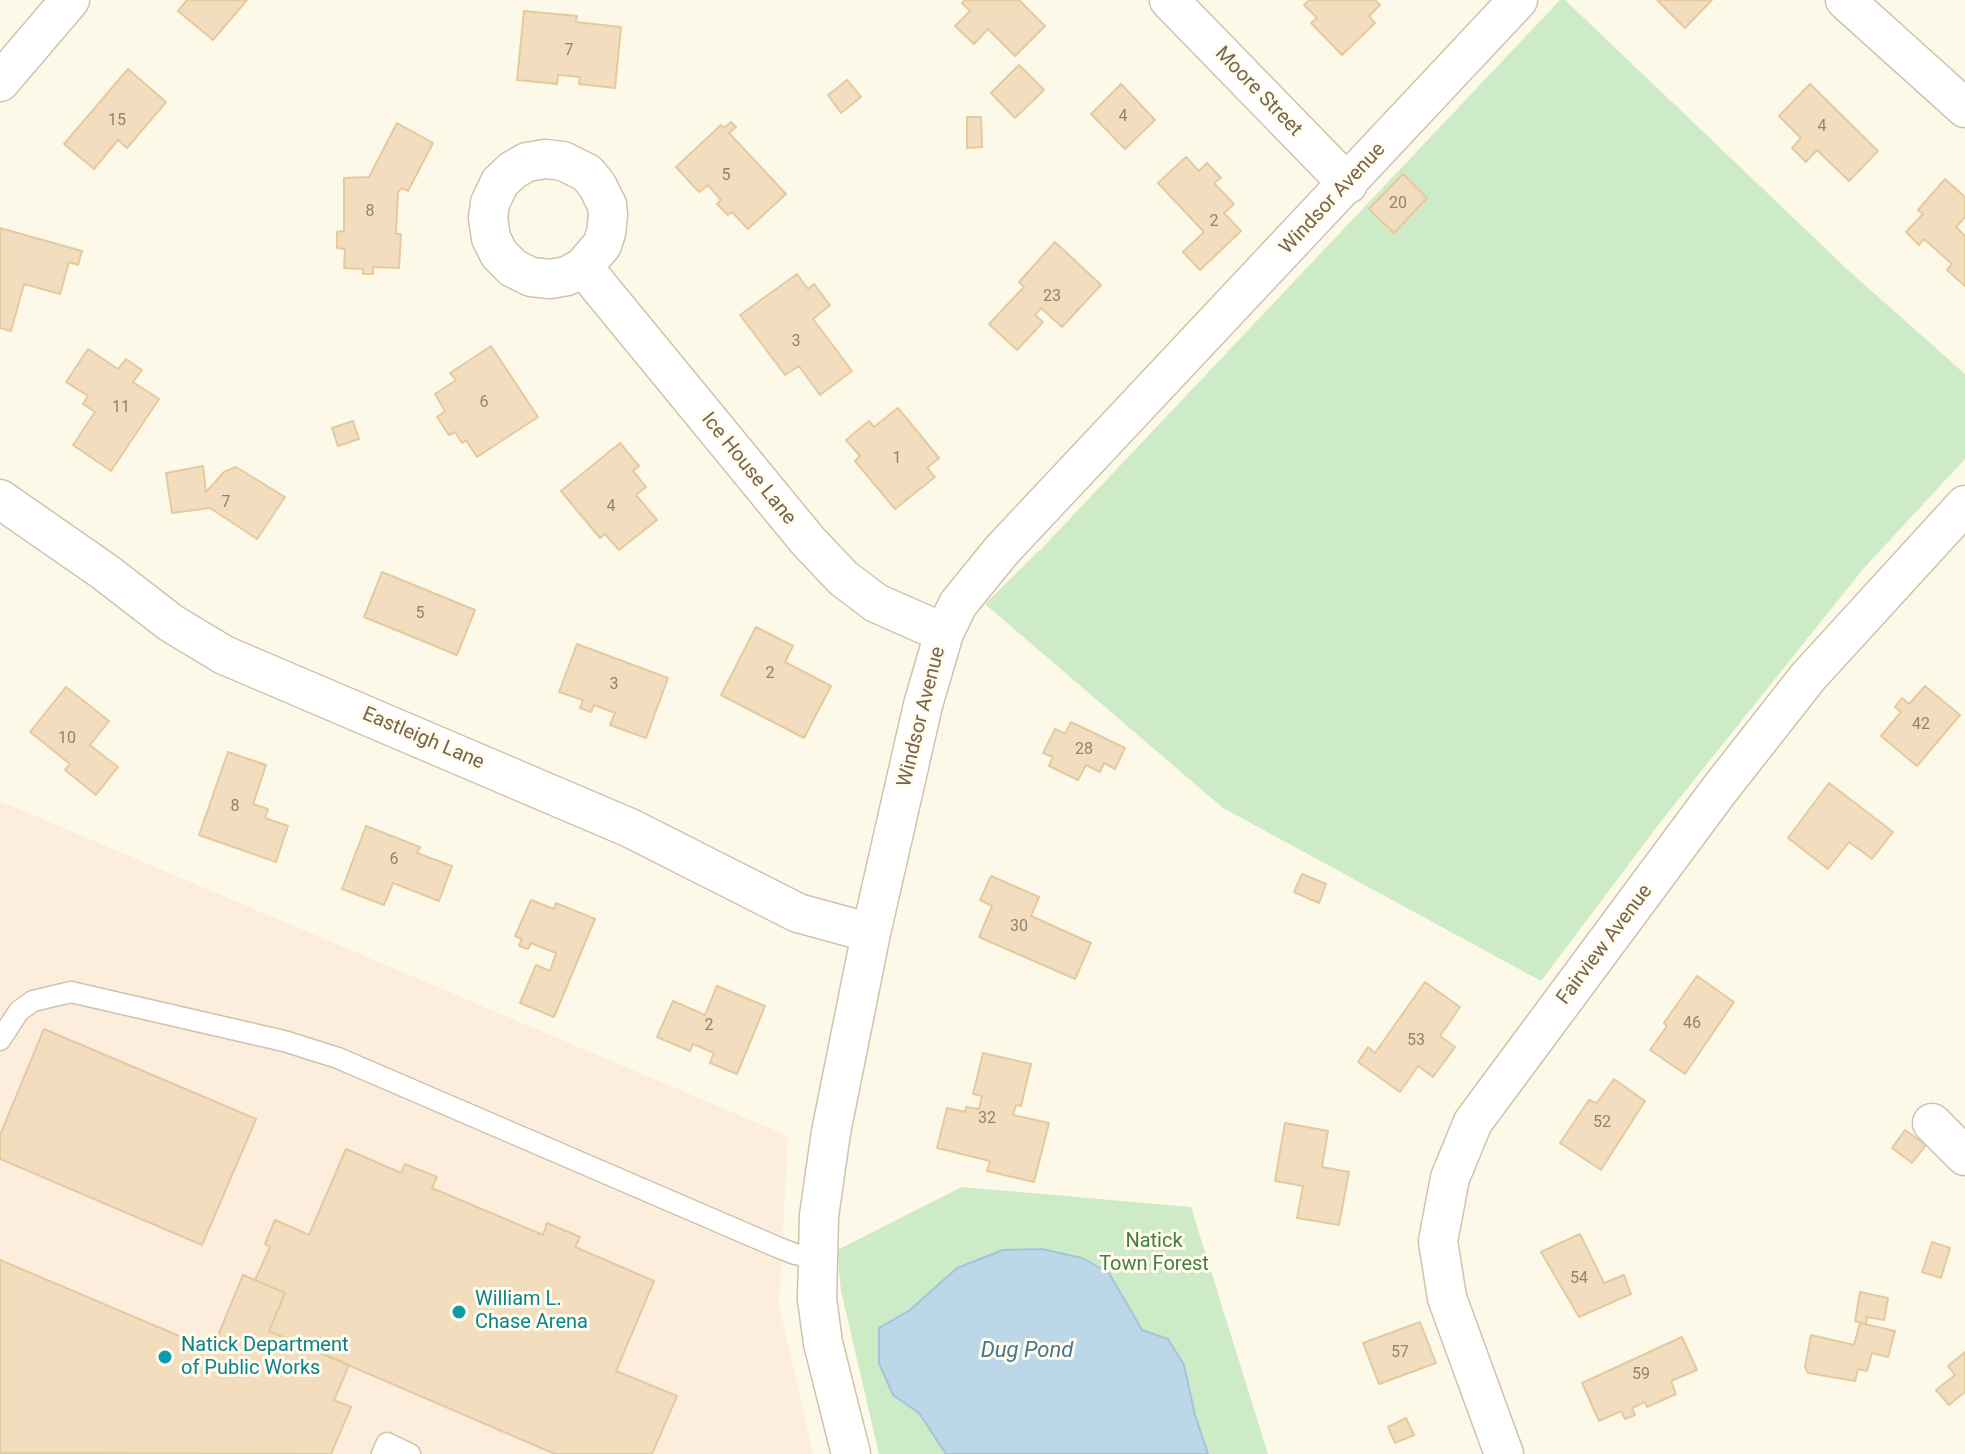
<!DOCTYPE html>
<html>
<head>
<meta charset="utf-8">
<style>
  body { margin:0 }
  canvas { display:block; background:#fdf9e8 }
</style>
</head>
<body>
<canvas width="1965" height="1454"></canvas>
<script>
const ctx = document.querySelector('canvas').getContext('2d');
ctx.lineJoin = 'round';
function paint(path, color) { ctx.fillStyle = color; ctx.fill(path, 'evenodd'); }
const poly = rows => new Path2D(rows.map(r => 'M' + r).join(''));
function trace(path, color, width, dash) { ctx.strokeStyle = color; ctx.lineWidth = width; ctx.lineCap = dash ? 'butt' : 'round'; ctx.setLineDash(dash || []); ctx.stroke(path); }
function drawText(font, color, halo, rows, align = 'center') {
  ctx.font = font + ' Roboto,sans-serif'; ctx.lineWidth = 6; ctx.setLineDash([]); ctx.textBaseline = 'middle'; ctx.strokeStyle = halo; ctx.fillStyle = color; for (const [text, x, y, turn = 0] of rows) {
    ctx.save(); ctx.translate(x, y); ctx.rotate((+turn || 0) * Math.PI / 180); ctx.textAlign = isNaN(turn) ? turn : align; if (halo) ctx.strokeText(text, 0, 0); ctx.fillText(text, 0, 0); ctx.restore();
  }
}
paint(poly([
  [0,801,788,1136,779,1305,813,1454,0,1454]
]), '#fdeddc');
paint(poly([
  [1560,0,1565,0,1849,271,1965,374,1965,459,1864,568,1662,820,1541,981,1223,808,985,604,1045,545],
  [962,1187,1191,1207,1268,1454,1208,1454,1195,1415,1124,1302,1109,1272,1082,1258,1042,1249,1003,1250,957,1268,910,1310,879,1328,893,1395,919,1413,946,1454,879,1454,841,1291,837,1250]
]), '#cdebc6');
const water = poly([
  [1042,1249,1082,1258,1109,1273,1142,1330,1168,1339,1184,1365,1195,1415,1208,1454,946,1454,919,1413,893,1395,879,1363,879,1328,910,1310,957,1268,1003,1250,1042,1249]
]);
paint(water, '#bcd7e7');
trace(water, '#a2c5d9', 2);
const building = poly([
  [187,0,247,0,213,40,178,11,187,0],
  [965,0,1019,0,1045,26,1015,56,988,29,974,44,955,26,970,11,962,3,965,0],
  [1309,0,1375,0,1380,5,1369,16,1375,23,1342,55,1311,23,1317,18,1304,5,1309,0],
  [1657,0,1712,0,1685,28,1657,0],
  [524,11,577,16,576,22,621,27,615,88,579,84,580,77,558,75,557,84,517,80,524,11],
  [1019,65,1044,90,1015,118,991,93,1019,65],
  [128,69,166,102,127,148,118,140,94,169,64,144,128,69],
  [847,80,861,97,841,113,828,95,847,80],
  [1121,84,1155,120,1125,149,1091,114,1121,84],
  [1810,84,1878,151,1849,181,1817,150,1806,162,1792,148,1801,138,1779,116,1810,84],
  [967,117,981,117,982,147,967,148,967,117],
  [731,122,736,127,729,133,786,194,748,229,732,212,728,215,717,204,721,200,708,185,699,192,676,167,721,125,724,128,731,122],
  [397,123,433,143,408,191,402,188,398,192,396,234,401,234,399,268,373,267,373,274,363,274,363,269,344,268,345,249,337,248,337,232,344,231,344,178,369,177,397,123],
  [1186,157,1199,171,1207,163,1221,178,1214,183,1234,204,1224,213,1241,231,1200,270,1183,252,1204,232,1158,183,1186,157],
  [1403,174,1427,198,1394,233,1369,209,1403,174],
  [1945,179,1965,197,1965,217,1956,227,1965,236,1965,286,1947,270,1952,264,1924,239,1919,245,1906,232,1923,214,1918,210,1945,179],
  [0,228,82,251,78,265,69,262,60,294,24,284,11,331,0,328,0,228],
  [1055,242,1101,285,1062,327,1041,308,1035,315,1043,322,1017,350,989,324,1024,287,1019,282,1055,242],
  [797,274,808,289,814,284,830,305,813,319,852,371,820,395,799,366,785,375,740,315,797,274],
  [491,346,538,417,477,457,466,440,462,443,455,432,449,435,437,417,445,411,435,394,456,380,450,373,491,346],
  [88,349,118,369,126,359,142,370,133,382,159,399,111,471,73,445,95,412,83,404,88,396,66,382,88,349],
  [898,408,939,458,927,468,935,477,895,509,855,461,860,456,846,440,869,421,874,427,898,408],
  [353,421,359,439,338,446,332,428,353,421],
  [620,443,639,466,633,471,646,487,636,495,657,520,619,550,605,534,600,538,561,491,620,443],
  [203,466,206,492,224,472,236,467,285,497,257,539,210,508,172,513,166,473,203,466],
  [382,572,475,610,457,655,364,617,382,572],
  [756,627,793,646,785,662,831,686,804,738,721,695,756,627],
  [577,644,668,678,646,738,610,725,615,713,594,705,591,712,580,708,583,700,559,692,577,644],
  [1925,686,1960,715,1917,766,1881,736,1901,712,1895,707,1902,698,1909,704,1925,686],
  [66,687,109,721,90,745,118,767,96,795,65,770,70,764,30,732,66,687],
  [1071,722,1125,748,1115,769,1104,763,1100,772,1086,765,1078,780,1049,766,1053,757,1043,753,1055,729,1065,734,1071,722],
  [228,752,266,765,253,804,268,809,265,818,288,826,276,862,199,835,228,752],
  [1829,783,1893,832,1872,859,1849,842,1828,869,1788,838,1829,783],
  [366,826,420,847,417,853,452,866,439,901,393,883,384,905,342,889,366,826],
  [1302,874,1326,884,1319,903,1294,892,1302,874],
  [991,876,1039,897,1031,916,1091,943,1075,979,979,937,992,906,980,900,991,876],
  [531,900,554,909,556,903,595,919,554,1017,520,1003,536,965,550,971,556,953,531,943,528,949,519,946,522,939,515,936,531,900],
  [1697,976,1734,1002,1685,1074,1650,1050,1667,1026,1664,1023,1697,976],
  [1425,982,1460,1007,1440,1036,1455,1047,1433,1077,1418,1066,1400,1092,1358,1062,1368,1047,1375,1053,1425,982],
  [717,986,765,1006,737,1074,710,1063,714,1053,693,1044,690,1051,657,1037,673,1001,705,1015,717,986],
  [44,1029,256,1119,202,1245,0,1159,0,1135,44,1029],
  [983,1053,1031,1064,1021,1106,1016,1105,1013,1115,1049,1123,1034,1182,987,1171,990,1161,937,1148,947,1108,965,1112,966,1107,979,1109,982,1096,973,1094,983,1053],
  [1614,1079,1645,1101,1601,1170,1560,1143,1589,1100,1597,1103,1614,1079],
  [1285,1123,1328,1131,1322,1167,1349,1172,1339,1225,1297,1218,1303,1186,1275,1181,1285,1123],
  [1905,1130,1926,1145,1912,1163,1892,1148,1905,1130],
  [346,1149,401,1173,405,1164,437,1177,432,1188,543,1235,547,1223,580,1237,575,1247,654,1281,616,1371,677,1396,652,1454,555,1454,269,1331,285,1293,255,1280,270,1247,265,1244,275,1220,309,1235,346,1149],
  [1580,1234,1604,1283,1624,1275,1631,1294,1579,1317,1541,1252,1580,1234],
  [1932,1242,1950,1248,1941,1278,1922,1272,1932,1242],
  [0,1260,212,1350,243,1275,285,1293,269,1331,349,1365,334,1400,351,1407,331,1454,0,1453,0,1260],
  [1860,1292,1888,1298,1884,1320,1867,1317,1866,1324,1855,1321,1860,1292],
  [1420,1322,1436,1363,1379,1384,1363,1343,1420,1322],
  [1860,1323,1895,1331,1888,1357,1872,1353,1867,1371,1858,1369,1855,1381,1808,1373,1805,1367,1811,1335,1854,1345,1860,1323],
  [1682,1337,1697,1370,1671,1381,1676,1394,1647,1407,1645,1402,1632,1408,1635,1415,1625,1419,1621,1411,1599,1421,1582,1383,1682,1337],
  [1965,1352,1965,1392,1949,1405,1936,1390,1955,1375,1948,1366,1965,1352],
  [1406,1418,1414,1435,1395,1443,1388,1427,1406,1418]
]);
paint(building, '#f2debf');
trace(building, '#e5c99f', 2);
const service = poly([
  [0,1040,19,1011,33,1001,71,992,284,1041,338,1058,777,1247,795,1254,816,1258],
  [382,1454,387,1443,410,1454]
]);
const minor = poly([
  [1169,0,1348,184],
  [1845,0,1965,108],
  [0,82,70,0],
  [583,267,567,276,550,279,531,277,513,268,499,254,491,238,488,218,490,203,500,182,513,170,527,162,545,159,563,161,587,173,597,185,607,205,608,215,606,233,602,245,583,267,808,541,843,578,876,603,944,633],
  [0,499,105,572,171,623,224,655,630,828,798,913,871,933],
  [1932,1123,1965,1156],
  [851,1454,823,1343,817,1299,819,1216,831,1132,871,933,923,705,944,633,958,604,1002,550,1518,0],
  [1504,1454,1447,1298,1438,1241,1450,1178,1473,1122,1720,789,1808,677,1965,505]
]);
trace(service, '#cfc3ad', 23);
trace(minor, '#cfc3ad', 41);
trace(service, '#fff', 20);
trace(minor, '#fff', 38);
for (const [x, y, r, color] of [
  [459,1312,8,"#0f9aa8"],
  [165,1357,8,"#0f9aa8"]
]) { const dot = new Path2D(); dot.arc(x, y, r, 0, 2 * Math.PI); ctx.fillStyle = color; ctx.fill(dot); trace(dot, '#fffcee', 3); }
drawText('16px', '#968268', null, [
  ["7",569,51],
  ["4",1123,117],
  ["15",117,121],
  ["4",1822,127],
  ["5",726,176],
  ["20",1398,204],
  ["8",370,212],
  ["2",1214,222],
  ["23",1052,297],
  ["3",796,342],
  ["6",484,403],
  ["11",121,408],
  ["1",897,459],
  ["7",226,503],
  ["4",611,507],
  ["5",420,614],
  ["2",770,674],
  ["3",614,685],
  ["42",1921,725],
  ["10",67,739],
  ["28",1084,750],
  ["8",235,807],
  ["6",394,860],
  ["30",1019,927],
  ["46",1692,1024],
  ["2",709,1026],
  ["53",1416,1041],
  ["32",987,1119],
  ["52",1602,1123],
  ["54",1579,1279],
  ["57",1400,1353],
  ["59",1641,1375]
]);
drawText('20px', '#77644b', '#fffcee', [
  ["Moore Street",1258,92,46],
  ["Windsor Avenue",1333,199,-47],
  ["Ice House Lane",748,469,51],
  ["Windsor Avenue",922,717,-76],
  ["Eastleigh Lane",423,739,23],
  ["Fairview Avenue",1605,945,-53]
]);
drawText('20px', '#487d42', '#fffcee', [
  ["Natick",1154,1242],
  ["Town Forest",1154,1265]
]);
drawText('20px', '#0d838f', '#fffcee', [
  ["William L.",475,1300],
  ["Chase Arena",475,1323],
  ["Natick Department",181,1346],
  ["of Public Works",181,1369]
], 'left');
drawText('italic 22px', '#487692', '#fffcee', [
  ["Dug Pond",1027,1351]
]);
</script>
</body>
</html>
